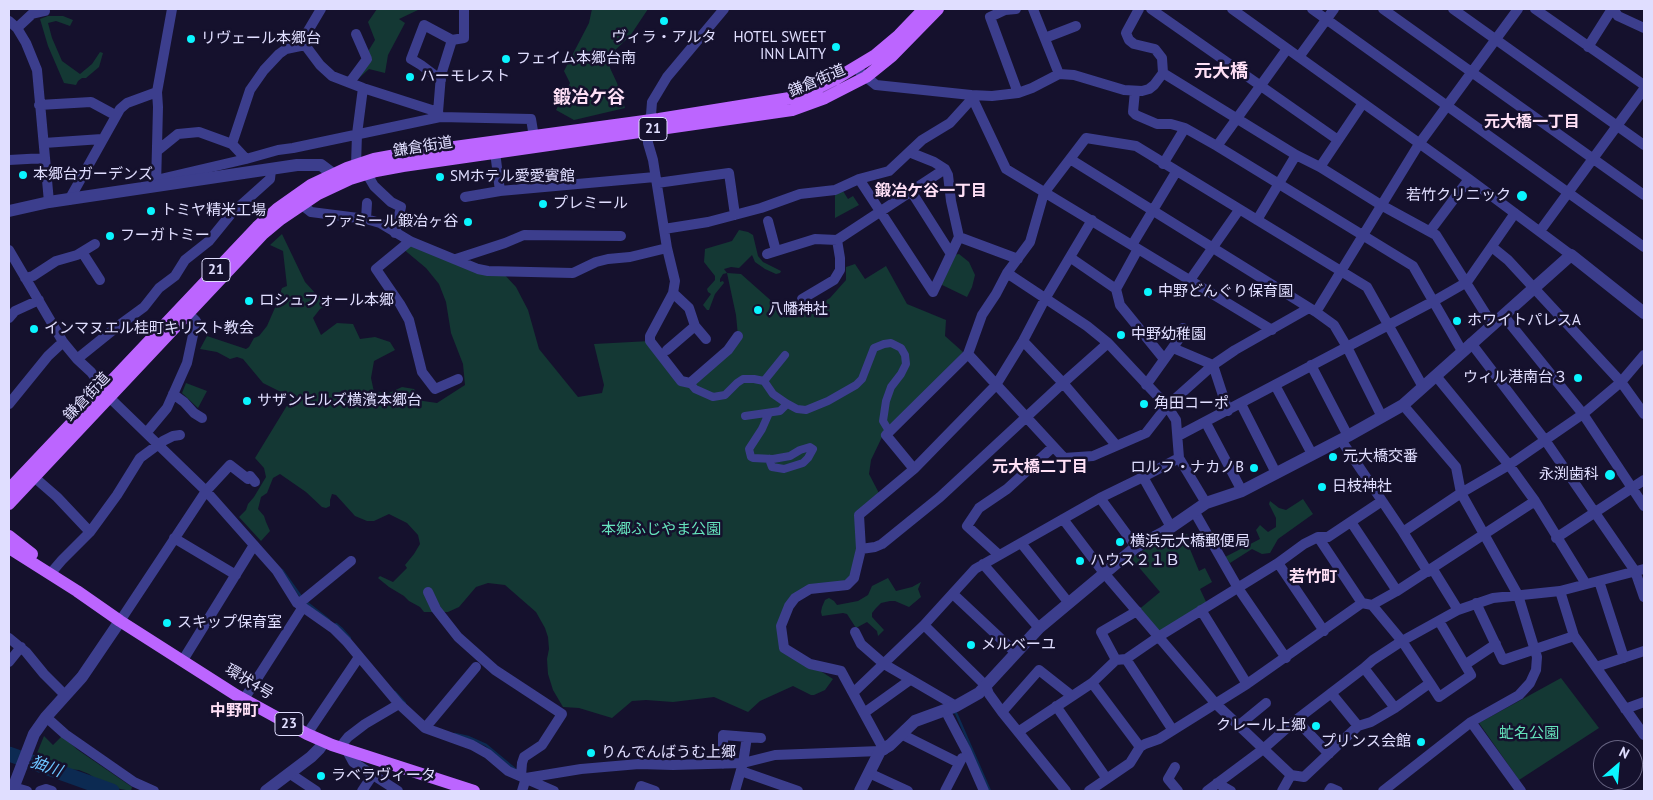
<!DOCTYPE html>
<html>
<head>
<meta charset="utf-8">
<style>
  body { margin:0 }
  #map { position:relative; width:1653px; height:800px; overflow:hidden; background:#15112d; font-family:"PT Sans",sans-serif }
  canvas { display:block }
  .frame { position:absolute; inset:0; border:10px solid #e0deff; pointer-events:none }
  .north { position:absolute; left:1593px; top:740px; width:50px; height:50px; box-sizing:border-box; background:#15112d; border:1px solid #666381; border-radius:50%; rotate:27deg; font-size:14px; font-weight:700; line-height:20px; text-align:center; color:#e0deff }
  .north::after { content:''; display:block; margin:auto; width:18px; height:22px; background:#0af5ff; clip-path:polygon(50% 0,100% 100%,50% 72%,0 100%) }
</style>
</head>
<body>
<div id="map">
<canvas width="1653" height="800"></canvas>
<div class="frame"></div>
<div class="north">N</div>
</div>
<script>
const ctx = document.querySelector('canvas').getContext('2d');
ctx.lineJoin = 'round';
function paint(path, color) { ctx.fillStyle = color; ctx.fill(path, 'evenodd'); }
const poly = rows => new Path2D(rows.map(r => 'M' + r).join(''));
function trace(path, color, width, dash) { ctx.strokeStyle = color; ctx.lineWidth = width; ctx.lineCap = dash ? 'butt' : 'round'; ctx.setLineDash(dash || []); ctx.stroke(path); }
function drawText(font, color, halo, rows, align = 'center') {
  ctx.font = font + ' "PT Sans","Noto Sans JP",sans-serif'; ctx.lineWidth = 5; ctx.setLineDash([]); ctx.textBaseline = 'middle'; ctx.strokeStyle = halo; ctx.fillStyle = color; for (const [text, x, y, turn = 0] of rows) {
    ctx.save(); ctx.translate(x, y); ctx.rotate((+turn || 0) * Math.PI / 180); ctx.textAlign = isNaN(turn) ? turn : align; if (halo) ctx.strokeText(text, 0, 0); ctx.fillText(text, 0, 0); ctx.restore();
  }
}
paint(poly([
  [377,9,420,9,399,19,405,23,388,55,385,73,369,69,358,79,353,76,375,40,368,22],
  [592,9,648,9,630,36,610,55,610,68,617,83,625,108,574,120,556,110,570,83,564,71,589,23],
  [48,16,63,16,73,20,70,26,56,21,48,23,52,38,62,61,80,74,92,64,100,52,103,53,99,67,86,78,82,78,78,81,76,85,64,83,48,46,40,19],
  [843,191,848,199,853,196,859,205,835,218,835,194],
  [739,230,748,232,753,235,758,256,763,262,781,271,780,273,776,274,765,269,755,262,752,255,739,268,731,267,724,269,727,273,741,274,785,313,802,315,830,298,846,280,846,267,855,264,865,279,886,266,907,304,946,320,945,336,963,352,882,437,871,460,869,474,881,497,859,515,854,578,795,598,784,617,784,648,833,679,825,690,814,695,811,695,793,686,760,701,748,712,714,697,673,702,646,700,632,701,612,718,579,708,563,707,553,690,548,674,547,659,549,649,548,637,545,628,536,612,505,585,488,583,476,587,459,607,448,612,424,612,420,607,409,601,404,596,389,587,378,578,380,576,393,582,407,568,405,565,414,554,420,544,418,535,407,523,389,514,374,521,367,521,355,516,336,495,332,494,330,500,330,506,326,508,322,507,306,492,280,474,273,478,267,493,261,497,258,509,264,516,266,522,270,531,261,541,239,517,246,510,248,504,254,497,266,477,264,468,255,458,291,399,281,392,263,383,243,359,237,357,230,359,217,352,200,349,207,336,246,349,249,347,254,338,259,336,267,326,281,294,281,291,282,288,287,286,283,251,270,245,282,234,305,282,316,294,332,302,320,309,313,318,321,335,337,323,353,324,360,339,375,337,390,342,395,350,374,361,371,378,374,392,389,393,402,387,414,389,423,401,437,403,465,385,463,364,451,333,446,302,439,284,426,268,402,248,410,241,502,272,516,287,528,310,539,349,578,397,602,393,604,385,594,344,650,341,690,383,738,336,736,315,727,273,723,274,720,279,720,282,723,281,724,283,715,294,709,310,707,310,703,305,711,294,708,292,707,289,715,280,715,276,704,262,705,249,732,241],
  [959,254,969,262,975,275,972,287,967,297,938,283,954,255],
  [186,383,207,391,198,408,182,393],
  [1303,499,1313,514,1278,539,1270,553,1262,554,1252,549,1230,563,1225,557,1260,539,1256,530,1260,525,1268,532,1276,527,1276,518,1269,504,1270,501,1279,508,1286,510],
  [1173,532,1178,538,1187,534,1191,540,1187,542,1199,571,1205,568,1212,582,1200,589,1208,606,1158,637,1137,611,1160,592,1131,558],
  [888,578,896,591,912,587,921,582,918,589,921,597,909,607,895,601,890,601,881,603,876,608,872,613,872,617,884,630,878,636,877,631,867,622,856,628,847,614,843,613,822,616,821,612,822,607,825,600,829,598,834,601,837,605,858,601,868,595,872,586],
  [1561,678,1599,728,1519,780,1479,723],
  [44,736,53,745,62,736,78,750,132,787,131,791,115,788,100,782,89,774,79,770,57,768,35,758]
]), '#143834');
trace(poly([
  [282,570,302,598],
  [306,602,329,620],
  [336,624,342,629,350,638],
  [395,692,405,703],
  [953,712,956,713,990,791],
  [455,734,468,737,486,745,516,770]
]), '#0c2a52', 2.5);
trace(poly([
  [9,754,112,791]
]), '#0c2a52', 15);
trace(poly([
  [764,381,785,355],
  [690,383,695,389,713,397,725,395,737,383,743,379,754,379,764,381,773,394,786,403,797,409,806,410,828,401,856,385,862,379,874,348,884,344,891,343,901,348,905,355,906,364,901,374,891,387,886,401,883,421,889,431],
  [769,413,762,429,749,449,751,457,753,458,773,459,790,456,800,450,810,447,813,449,808,458,803,463,784,469,772,467,769,459],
  [745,416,780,411,787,404]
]), '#3c3e8d', 8);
trace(poly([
  [321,9,305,36,305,45,320,65,332,76,363,88,438,112,440,117,531,119,534,137],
  [1016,9,1005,10,990,17,1018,93],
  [1033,9,1059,74],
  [1151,9,1338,140],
  [1232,9,1469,179,1571,255],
  [1312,9,1644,247],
  [1383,9,1644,195],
  [1453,9,1644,145],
  [1535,9,1644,85],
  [1613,9,1618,16,1644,28],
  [9,21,17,28,26,43,37,70,49,202],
  [17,28,32,14,45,11],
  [1045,38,1076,26],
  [1588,47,1612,9],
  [1299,57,1334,9],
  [860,72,876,85,971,95,992,96,1018,93,1032,88,1059,74,1074,75,1124,90,1142,91,1149,89,1154,85,1163,73,1162,58,1155,49,1134,44,1129,40,1126,33,1139,9],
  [1163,73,1296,155,1320,167,1381,205,1436,235,1492,324],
  [441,80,421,65,411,59,424,25,452,40],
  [350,82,367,59,356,34],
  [1135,91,1133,112,1136,115,1157,124,1171,124,1185,128],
  [971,95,1006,169,1272,330],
  [39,105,91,102,115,115],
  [438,112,441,75,452,40,464,38,464,9],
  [44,143,102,139],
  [1217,146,1287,49],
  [157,151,178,134,199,132,232,144],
  [495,152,500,191,655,177],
  [246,159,232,144,250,90,264,70,279,54,286,49,305,45],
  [1070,159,1316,312,1334,325,1347,347,1382,417],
  [9,160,45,158],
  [1163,164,1185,128,1217,146,1413,266,1462,351],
  [356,165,357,134,363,88],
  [1320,167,1363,103],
  [367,174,374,186,391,202,401,207,395,233],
  [859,179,933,292,959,237,951,201,948,175,945,169,934,162,909,152],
  [156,180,246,159,278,150,293,148,440,117],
  [657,183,729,173,735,215],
  [156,186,158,107,157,92,172,9],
  [911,191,951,254],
  [465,197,500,191],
  [69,200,120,109,127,103,157,92],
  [297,201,311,212,366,219,380,223,410,241,478,269,488,271,573,273,596,262,608,259,630,257,667,248,653,160,648,143,647,124,651,115,652,102,667,77,724,9],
  [366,219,367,203],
  [1257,220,1296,155],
  [768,221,776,251],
  [664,229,708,222,761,208,800,194,835,190,859,179,889,171,922,140,950,123,970,101,971,95],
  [1430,231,1469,179],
  [1540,231,1644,89],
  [959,237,1018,259],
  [410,241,376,269,400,304,409,320,422,372,435,389,458,379],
  [1132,245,1176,172],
  [1492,247,1508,260,1621,382,1644,414],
  [667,248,675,281,673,293,650,336,650,341,681,381,690,383,728,350,738,336],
  [9,250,63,342,77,359,91,372,112,400,206,491,277,571,297,603,334,629,347,642,399,704,425,728,472,745,488,754,508,771,554,791],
  [82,252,100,280],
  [767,254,815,239,837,240,945,169],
  [1071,258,1116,289,1120,305,1164,359],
  [456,259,505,243,524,235,621,236],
  [1007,273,1087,326,1108,343,1167,406,1176,420,1179,458,1206,503],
  [25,278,33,276,56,261,77,255,95,244],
  [1190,280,1239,210],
  [1116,289,1138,249],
  [673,293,689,308,695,326,706,339],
  [802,299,834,280,840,270,840,258,837,240],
  [1316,312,1419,144,1518,9],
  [1503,315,1583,414,1644,506],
  [9,318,15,311,39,300],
  [1023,341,1063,383,1116,445],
  [1471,343,1545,440,1635,571,1644,597],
  [1173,348,1213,365,1228,411],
  [667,350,695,326],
  [968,354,1064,458,1093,456,1146,433,1167,406,1213,365,1235,350,1309,308],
  [77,359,118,326,144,307,159,288,175,276,185,260,209,241,231,214,270,179,271,170],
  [1311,365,1348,436],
  [1436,376,1509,465,1535,501,1586,584],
  [1146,385,1181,336,1183,328],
  [1275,385,1312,454],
  [173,394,184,402,194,413,202,418],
  [9,404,48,356,63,342],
  [1241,404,1276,473],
  [1206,423,1242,491],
  [147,432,167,408,187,363,196,321,189,314],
  [1178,436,1434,301,1467,282,1515,213],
  [1341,440,1403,532,1428,572],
  [914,469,996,385,1023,341,1045,299,1092,220],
  [34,477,57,497,90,532],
  [1143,477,1171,527],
  [1100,498,1136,547],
  [1194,511,1238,588,1286,658],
  [1063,519,1104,573,1216,704,1291,775,1304,777,1358,726],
  [1351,522,1397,591],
  [1403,532,1461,493,1509,465,1583,414,1621,382,1644,355],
  [1318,537,1362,603],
  [174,538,236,575],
  [1556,538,1644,480],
  [1021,543,1068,602],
  [861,549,875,547,882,544,940,497,1063,383,1108,343],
  [999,555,967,526,979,508,1007,489,1053,447],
  [1278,563,1324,631],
  [983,564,1039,628],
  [1432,568,1458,610],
  [50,574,62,560,90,532,117,495,140,458,163,441,173,436,180,435],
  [1599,581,1624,658],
  [1560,591,1574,636,1644,735],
  [428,592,436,609,458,637,495,670,562,714,542,745,524,757,522,763,521,776],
  [953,594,1016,653],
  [297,603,302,601,351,561],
  [1476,603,1503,660,1574,636],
  [1201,610,1247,684],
  [120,621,206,491,230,465,248,479,250,476,255,482],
  [924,625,986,686,989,694,1002,712,1066,791],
  [855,632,861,644,884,664,956,706],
  [9,638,26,652,44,674,65,695],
  [1126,659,1172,729],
  [183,660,254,545],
  [1116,660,1101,632,1137,611],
  [9,662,21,647],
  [1466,664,1496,644],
  [1596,667,1644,651],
  [1364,668,1395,708],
  [1092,683,1140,747],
  [1430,683,1439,697,1471,675,1439,621],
  [853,693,924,625,975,569,1100,498,1143,477,1179,458],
  [1331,693,1358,726,1371,722,1395,708,1430,683,1402,641,1372,605],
  [244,699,303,607],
  [1056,706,1107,779],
  [1625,709,1644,702],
  [945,710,966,750,984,791],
  [1002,712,1039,670,1072,696],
  [864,713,910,680],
  [46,717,65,734,134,782,154,791],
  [1296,720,1329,754],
  [1471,722,1521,791],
  [1238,726,1266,703],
  [425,728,476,667],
  [1018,732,1092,683,1116,660,1126,659,1158,637,1278,563,1304,544,1318,537,1328,537,1382,501],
  [307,734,359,657],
  [901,734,959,763],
  [340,747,348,737,365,724,399,704],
  [346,749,353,762,398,791],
  [884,750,841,671,810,664,784,648,781,626,789,606,795,598,810,589,847,585,854,578,861,549,859,515,914,469,886,435,968,354,982,315,996,294,1007,273,1030,242,1044,193,1086,138,1136,146,1367,287,1423,387],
  [723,764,723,735,761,738],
  [1175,767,1168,779,1178,791],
  [741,771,798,791],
  [289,773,316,791],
  [869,773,908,791],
  [526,778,581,769,639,764,673,765,743,763,775,755,880,751],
  [1217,783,1231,791],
  [13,787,27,791],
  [40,791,46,789,52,791],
  [362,791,372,776],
  [522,791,526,778],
  [639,791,641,786,655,791],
  [735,791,743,763,747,737],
  [945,791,962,758],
  [1089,791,1130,763,1140,747,1145,744,1159,739,1247,684,1362,603,1372,605,1397,591,1535,501],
  [1207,791,1262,750,1296,720,1364,668,1373,660,1402,641,1458,610,1493,598,1560,591,1644,569],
  [1282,791,1291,775],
  [1329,791,1331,788,1338,791],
  [1383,791,1471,722,1519,695,1530,683,1536,670,1537,657,1518,595,1461,493,1456,467,1403,405]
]), '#3c3e8d', 10);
trace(poly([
  [9,211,49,202,297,165,321,165,333,174,337,182],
  [12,791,34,734,46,717,82,677,120,621],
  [266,791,311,757,319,749,324,742],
  [860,791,880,751,890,745,915,721,956,706,979,693,1039,628,1136,547,1164,532,1206,503,1242,491,1348,436,1403,405,1571,255,1644,313]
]), '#3c3e8d', 12);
trace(poly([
  [9,489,257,227,277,209,311,185,347,168,374,159,396,155,659,119,802,96,834,80,874,56,899,35,924,9],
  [9,504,263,234,281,219,318,194,350,179,376,171,403,166,792,110,825,98,866,77,892,56,938,9],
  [9,536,32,554],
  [9,548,77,591,120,621,236,695,307,734,332,745,474,791]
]), '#bc65ff', 12);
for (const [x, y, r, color] of [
  [664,21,5,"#0af5ff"],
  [191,39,5,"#0af5ff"],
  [836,47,5,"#0af5ff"],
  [506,59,5,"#0af5ff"],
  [410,77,5,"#0af5ff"],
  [23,175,5,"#0af5ff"],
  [440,177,5,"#0af5ff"],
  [1522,196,6,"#0af5ff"],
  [543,204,5,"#0af5ff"],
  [151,211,5,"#0af5ff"],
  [468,222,5,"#0af5ff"],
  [110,236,5,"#0af5ff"],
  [1148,292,5,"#0af5ff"],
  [249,301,5,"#0af5ff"],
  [758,310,5,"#0af5ff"],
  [1457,321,5,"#0af5ff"],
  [34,329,5,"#0af5ff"],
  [1121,335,5,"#0af5ff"],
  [1578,378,5,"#0af5ff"],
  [247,401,5,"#0af5ff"],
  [1144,404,5,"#0af5ff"],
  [1333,457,5,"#0af5ff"],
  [1254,468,5,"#0af5ff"],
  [1610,475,6,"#0af5ff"],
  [1322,487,5,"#0af5ff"],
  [1120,542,5,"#0af5ff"],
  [1080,561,5,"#0af5ff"],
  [167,623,5,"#0af5ff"],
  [971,645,5,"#0af5ff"],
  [1316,726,5,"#0af5ff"],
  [1421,742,5,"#0af5ff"],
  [591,753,5,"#0af5ff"],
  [321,776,5,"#0af5ff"]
]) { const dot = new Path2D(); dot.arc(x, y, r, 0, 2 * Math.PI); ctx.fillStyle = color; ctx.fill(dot); trace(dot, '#15112d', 2); }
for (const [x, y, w] of [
  [653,129,28],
  [216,270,28],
  [289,724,28]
]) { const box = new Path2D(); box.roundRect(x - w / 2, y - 11.5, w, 23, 4); ctx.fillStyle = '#15112d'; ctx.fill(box); trace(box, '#e0deff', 1); }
drawText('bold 14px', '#e0deff', null, [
  ["21",653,129],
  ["21",216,270],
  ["23",289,724]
]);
drawText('15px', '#e0deff', '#15112d', [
  ["ヴィラ・アルタ",664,38,"center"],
  ["HOTEL SWEET",826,38,"right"],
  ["INN LAITY",826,55,"right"],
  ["リヴェール本郷台",201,39],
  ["フェイム本郷台南",516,59],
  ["ハーモレスト",420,77],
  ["本郷台ガーデンズ",33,175],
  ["SMホテル愛愛賓館",450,177],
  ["若竹クリニック",1511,196,"right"],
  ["プレミール",553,204],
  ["トミヤ精米工場",161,211],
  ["ファミール鍛冶ヶ谷",458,222,"right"],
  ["フーガトミー",120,236],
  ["中野どんぐり保育園",1158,292],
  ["ロシュフォール本郷",259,301],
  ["八幡神社",768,310],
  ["ホワイトパレスA",1467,321],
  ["インマヌエル桂町キリスト教会",44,329],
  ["中野幼稚園",1131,335],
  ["ウィル港南台３",1568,378,"right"],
  ["サザンヒルズ横濱本郷台",257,401],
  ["角田コーポ",1154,404],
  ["元大橋交番",1343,457],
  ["ロルフ・ナカノB",1244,468,"right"],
  ["永渕歯科",1599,475,"right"],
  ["日枝神社",1332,487],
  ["横浜元大橋郵便局",1130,542],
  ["ハウス２１Ｂ",1090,561],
  ["スキップ保育室",177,623],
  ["メルベーユ",981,645],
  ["クレール上郷",1306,726,"right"],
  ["プリンス会館",1411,742,"right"],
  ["りんでんばうむ上郷",601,753],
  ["ラベラヴィータ",331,776]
], 'left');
drawText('15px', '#e0deff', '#15112d', [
  ["鎌倉街道",817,81,-23],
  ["鎌倉街道",423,147,-9],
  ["鎌倉街道",87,397,-47],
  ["環状4号",249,682,31]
]);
drawText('15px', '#65e3bc', '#15112d', [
  ["本郷ふじやま公園",661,530],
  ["虻名公園",1529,734]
]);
drawText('bold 16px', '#ffe0f6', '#15112d', [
  ["元大橋一丁目",1532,122],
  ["鍛冶ケ谷一丁目",931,191],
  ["元大橋二丁目",1040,467],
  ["若竹町",1313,577],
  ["中野町",234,711]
]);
drawText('italic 16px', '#6cc4ff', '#15112d', [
  ["㹨川",46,767,20]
]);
drawText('bold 18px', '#ffe0f6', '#15112d', [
  ["元大橋",1221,72],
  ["鍛冶ケ谷",589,98]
]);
</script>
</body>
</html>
